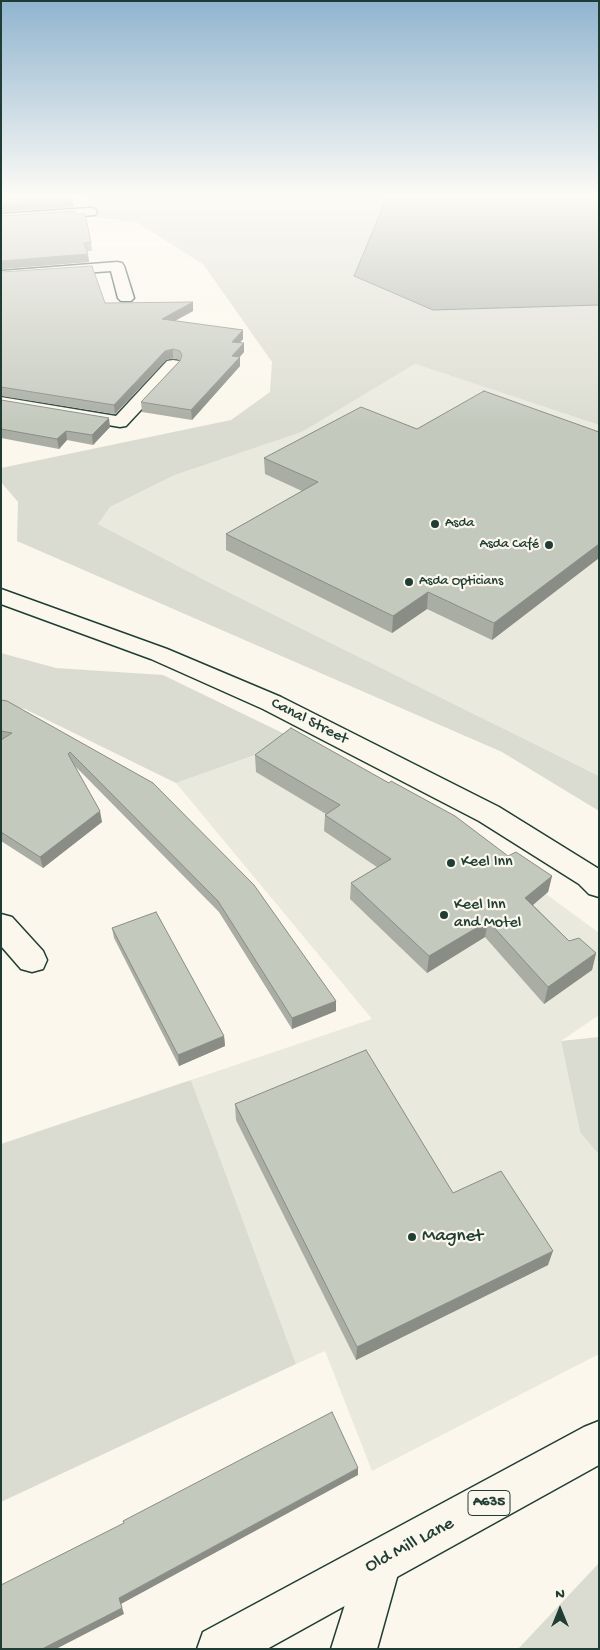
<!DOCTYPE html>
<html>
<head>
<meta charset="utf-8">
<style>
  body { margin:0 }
  #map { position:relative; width:600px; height:1650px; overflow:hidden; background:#fbf7ec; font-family:"Gochi Hand",sans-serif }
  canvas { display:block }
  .frame { position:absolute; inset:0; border:2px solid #1f3d34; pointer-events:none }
  .north { position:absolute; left:535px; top:1585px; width:50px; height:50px; -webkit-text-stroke:4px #fbf7ec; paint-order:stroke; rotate:0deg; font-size:14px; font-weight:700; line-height:20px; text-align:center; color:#1f3d34 }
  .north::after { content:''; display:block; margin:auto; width:18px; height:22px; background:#1f3d34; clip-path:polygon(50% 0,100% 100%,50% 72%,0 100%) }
</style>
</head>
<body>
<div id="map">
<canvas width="600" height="1650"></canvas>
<div class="frame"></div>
<div class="north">N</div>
</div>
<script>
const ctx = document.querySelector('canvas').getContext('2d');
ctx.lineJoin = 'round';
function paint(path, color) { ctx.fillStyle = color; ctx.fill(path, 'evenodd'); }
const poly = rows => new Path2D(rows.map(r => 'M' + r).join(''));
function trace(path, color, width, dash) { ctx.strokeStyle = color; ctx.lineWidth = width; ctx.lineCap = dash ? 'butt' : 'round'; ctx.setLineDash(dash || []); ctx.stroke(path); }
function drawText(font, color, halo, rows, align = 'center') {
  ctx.font = font + ' "Gochi Hand",sans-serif'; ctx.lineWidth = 4.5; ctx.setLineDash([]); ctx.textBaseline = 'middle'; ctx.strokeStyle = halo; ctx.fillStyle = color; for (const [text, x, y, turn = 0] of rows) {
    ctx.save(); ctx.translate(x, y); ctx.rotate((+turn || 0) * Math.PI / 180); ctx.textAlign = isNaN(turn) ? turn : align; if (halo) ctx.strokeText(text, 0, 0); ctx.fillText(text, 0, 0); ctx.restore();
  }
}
paint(poly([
  [415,364,599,425,599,776,218,587,98,524,110,507,175,475,302,432],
  [297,740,416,798,599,933,599,1015,561,1041,580,1132,599,1155,599,1354,372,1471,325,1351,296,1364,191,1080,372,1019,176,783]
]), '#eae9de');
paint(poly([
  [85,195,388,195,354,276,433,310,599,305,599,425,415,364,302,432,175,475,110,507,98,524,218,587,599,776,599,811,502,752,17,541,18,502,1,482,1,468,231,420,270,392,272,362,203,264,136,222,92,217],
  [1,653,56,668,163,675,297,740,176,783,25,709,1,705],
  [599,1037,599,1155,580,1132,561,1041],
  [191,1080,296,1364,1,1502,1,1144],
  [599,1563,599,1649,518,1649]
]), '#dbdcd1');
const water = poly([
  [388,195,599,195,599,305,433,310,354,276,388,195]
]);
paint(water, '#adb4aa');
trace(water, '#74847b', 1);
const street = poly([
  [90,208,95,209,97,212,95,215,1,222,1,214,90,208],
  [117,262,122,263,124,266,134,298,131,301,121,301,118,298,111,271,1,279,1,271,117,262],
  [173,360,179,361,181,365,179,369,126,426,120,427,1,407,1,397,116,416,167,361,173,360],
  [1,589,167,649,281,697,499,807,599,869,599,897,589,894,579,884,479,821,263,709,151,659,1,604,1,589],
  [1,914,12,917,43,951,47,960,43,969,32,972,21,969,1,946,1,914]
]);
const secondary = poly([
  [379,1541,395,1547,401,1563,377,1649,331,1649,363,1547,379,1541]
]);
const highway = poly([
  [599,1421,599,1465,267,1649,197,1649,203,1632,584,1427,599,1421]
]);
trace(street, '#1f3d34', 3);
trace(secondary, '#1f3d34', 3);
trace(highway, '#1f3d34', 3);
paint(street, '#fbf7ec');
paint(secondary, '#fbf7ec');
paint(highway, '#fbf7ec');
paint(poly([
  [76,214,91,243,92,251,87,251,89,262,1,269,1,216],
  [1,272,105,303,193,311,175,321,243,330,243,339,240,343,244,343,244,352,240,357,240,366,192,420,142,412,141,402,180,360,173,358,166,360,115,414,1,396],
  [1,400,110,427,93,445,67,440,59,449,1,438],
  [417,429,599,432,599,558,492,640,427,609,392,633,226,550,226,534,302,491,265,474,264,458],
  [1,700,153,783,336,1001,336,1011,292,1029,219,912,75,766,102,822,43,868,1,841],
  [255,755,508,856,552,876,548,892,533,905,569,941,596,953,592,970,544,1004,485,937,427,973,350,899,351,883,377,867,324,831,325,815,326,814,256,772],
  [112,928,224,1036,225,1046,179,1066,114,938],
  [235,1104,548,1265,356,1360,236,1120]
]), '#a9ada3');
paint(poly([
  [73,200,74,207,1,212,1,204],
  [88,254,89,262,1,269,1,261],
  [193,302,193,311,163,327,162,319],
  [243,330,243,339,233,350,232,342],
  [244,343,244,352,232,365,232,356],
  [173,349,173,358,166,360,115,414,114,405,165,351],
  [240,357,240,366,192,420,191,410],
  [109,418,110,427,93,445,92,435],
  [66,431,67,440,59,449,57,439],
  [599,544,599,558,492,640,494,623],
  [428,592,427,609,392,633,393,616],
  [100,811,102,822,43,868,40,857],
  [552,876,548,892,522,914,525,898],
  [488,921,485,937,427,973,429,956],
  [596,953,592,970,544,1004,548,987],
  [336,1001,336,1011,292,1029,292,1018],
  [224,1036,225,1046,179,1066,178,1055],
  [553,1251,548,1265,356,1360,357,1347],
  [358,1468,358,1475,121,1604,124,1614,56,1649,42,1649,119,1598]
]), '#898d85');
const building = poly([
  [1,195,72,195,73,200,1,204,1,195],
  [75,211,76,214,85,213,91,243,84,243,88,254,1,261,1,216,75,211],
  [92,266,105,303,193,302,162,319,243,330,232,342,244,343,232,356,240,357,191,410,141,402,180,361,182,355,180,351,173,349,165,351,114,405,1,387,1,272,92,266],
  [484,391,599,432,599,544,494,623,428,592,393,616,226,534,318,482,264,458,361,407,417,429,484,391],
  [1,400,109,418,92,435,66,431,57,439,1,429,1,400],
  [1,700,7,701,153,783,254,885,336,1001,292,1018,218,901,70,752,68,754,100,811,40,857,1,832,1,740,12,733,1,731,1,700],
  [291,728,389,783,391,781,455,816,508,856,516,852,552,876,525,898,569,941,579,938,596,953,548,987,488,921,429,956,351,883,391,859,325,815,340,805,255,755,291,728],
  [156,912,224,1036,178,1055,112,928,156,912],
  [366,1050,453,1193,501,1171,553,1251,357,1347,235,1104,366,1050],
  [332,1412,358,1468,119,1598,122,1608,42,1649,1,1649,1,1585,124,1523,123,1521,332,1412]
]);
paint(building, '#c4c9be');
trace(building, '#898d85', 1);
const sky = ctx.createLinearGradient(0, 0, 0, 426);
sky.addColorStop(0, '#90b4cf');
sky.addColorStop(0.46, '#fdfbf6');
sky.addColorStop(1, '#fdfbf600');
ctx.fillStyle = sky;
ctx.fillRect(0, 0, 600, 426);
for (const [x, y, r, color] of [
  [435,524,5,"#1f3d34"],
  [549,545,5,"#1f3d34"],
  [409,582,5,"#1f3d34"],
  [451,863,5,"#1f3d34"],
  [444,915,5,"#1f3d34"],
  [412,1237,5,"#1f3d34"]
]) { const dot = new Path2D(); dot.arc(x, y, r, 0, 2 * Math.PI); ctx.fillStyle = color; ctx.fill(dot); trace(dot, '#fbf7ec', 2); }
drawText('14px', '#1f3d34', '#fbf7ec', [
  ["Asda",445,524],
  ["Asda Café",539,545,"right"],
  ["Asda Opticians",419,582]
], 'left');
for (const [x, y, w] of [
  [489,1503,42]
]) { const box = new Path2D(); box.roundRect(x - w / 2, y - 12.5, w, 25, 4); ctx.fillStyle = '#fbf7ec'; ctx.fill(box); trace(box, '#1f3d34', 1); }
drawText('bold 15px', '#1f3d34', null, [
  ["A635",489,1503]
]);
drawText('16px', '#1f3d34', '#fbf7ec', [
  ["Canal Street",309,722,27]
]);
drawText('16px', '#1f3d34', '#fbf7ec', [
  ["Keel Inn",461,863],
  ["Keel Inn",454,906],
  ["and Motel",454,924]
], 'left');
drawText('19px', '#1f3d34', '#fbf7ec', [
  ["Magnet",422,1237]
], 'left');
drawText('19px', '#1f3d34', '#fbf7ec', [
  ["Old Mill Lane",410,1546,-28]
]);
</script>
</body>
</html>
